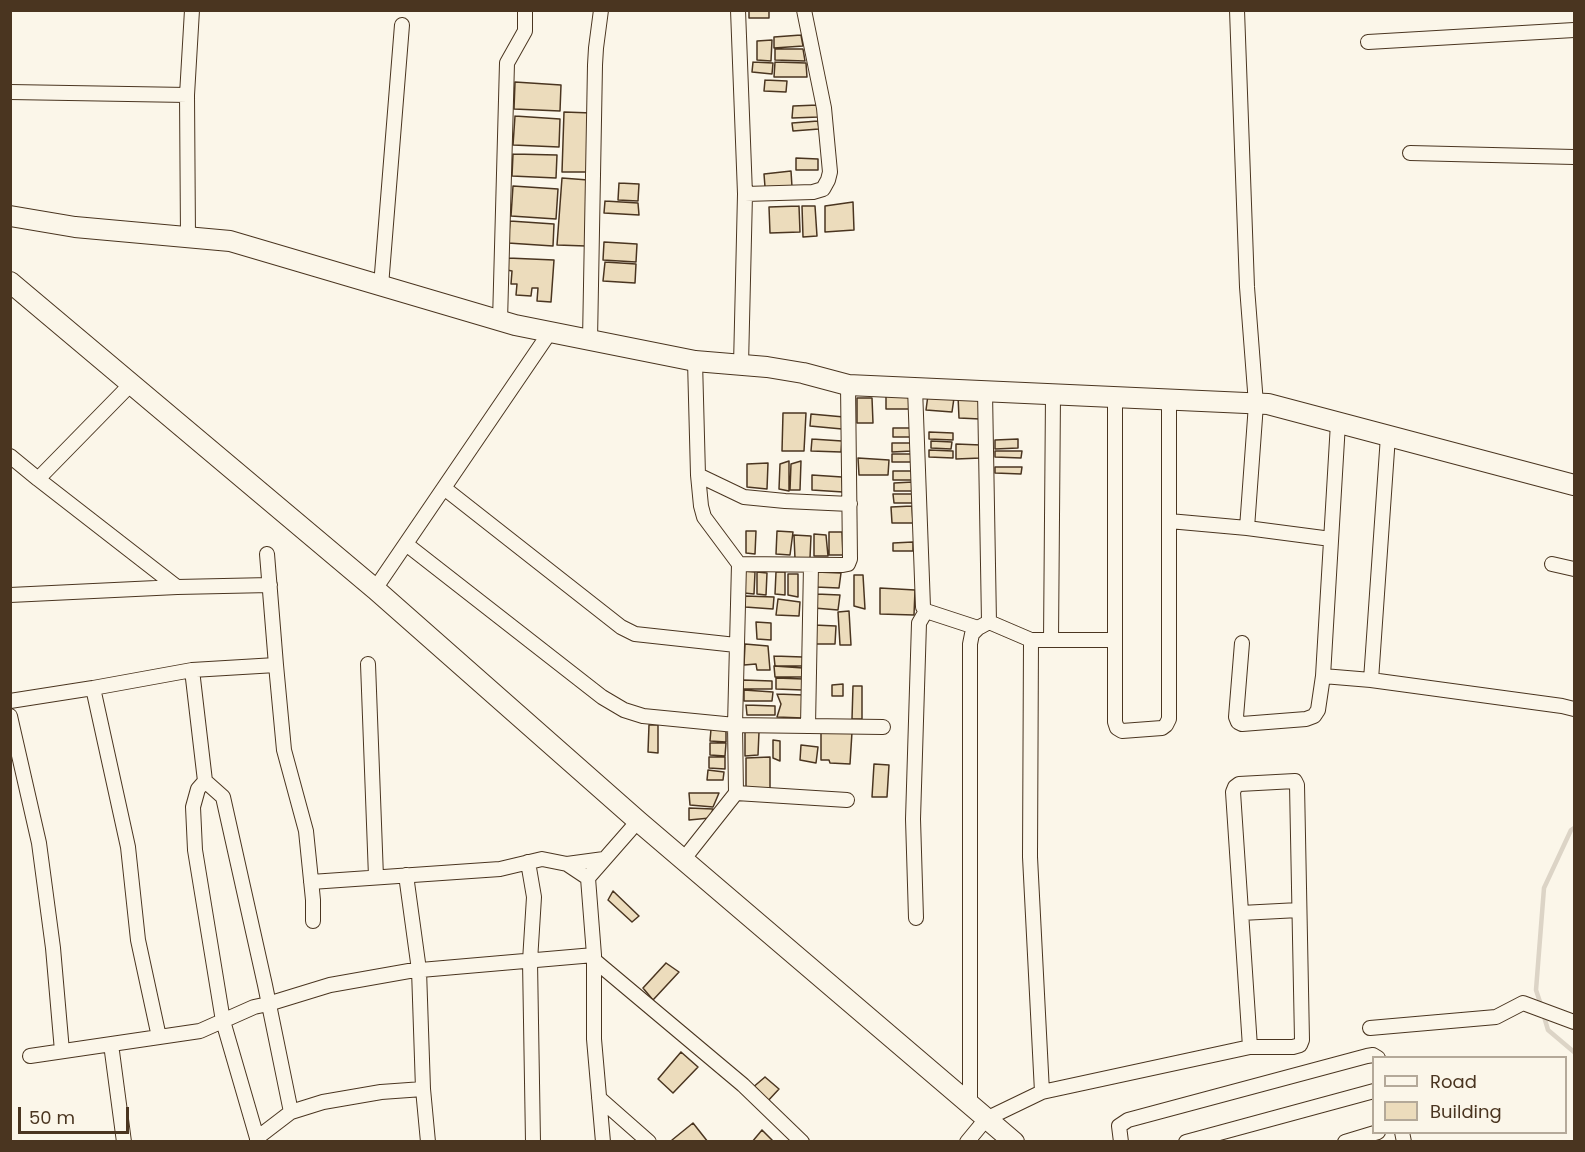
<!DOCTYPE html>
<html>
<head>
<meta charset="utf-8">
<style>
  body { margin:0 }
  #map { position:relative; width:1585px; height:1152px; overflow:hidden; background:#fbf6e9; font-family:Poppins,sans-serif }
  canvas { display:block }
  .frame { position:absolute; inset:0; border:12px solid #4a3520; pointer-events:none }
  .legend { position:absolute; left:1372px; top:1056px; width:195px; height:78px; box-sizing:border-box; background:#fbf6e9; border:2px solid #b4a999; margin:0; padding:8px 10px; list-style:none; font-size:18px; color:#4a3520 }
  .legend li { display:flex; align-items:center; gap:12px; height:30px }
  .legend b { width:30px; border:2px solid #b4a999 }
  .scale { position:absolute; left:18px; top:1107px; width:111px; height:27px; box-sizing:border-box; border:3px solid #4a3520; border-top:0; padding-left:8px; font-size:18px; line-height:21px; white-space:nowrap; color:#4a3520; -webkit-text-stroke:4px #fbf6e9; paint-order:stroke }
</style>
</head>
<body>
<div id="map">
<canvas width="1585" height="1152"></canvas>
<div class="frame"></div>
<ul class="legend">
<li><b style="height:8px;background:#fbf6e9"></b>Road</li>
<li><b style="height:16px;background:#ecdcbc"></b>Building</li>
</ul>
<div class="scale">50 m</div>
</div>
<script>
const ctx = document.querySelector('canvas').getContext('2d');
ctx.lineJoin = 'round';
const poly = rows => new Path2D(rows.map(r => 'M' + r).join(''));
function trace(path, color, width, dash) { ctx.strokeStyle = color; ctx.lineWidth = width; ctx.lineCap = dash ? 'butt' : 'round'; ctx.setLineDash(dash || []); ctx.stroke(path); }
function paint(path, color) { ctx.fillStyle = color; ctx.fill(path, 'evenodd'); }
trace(poly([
  [1541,1005,1536,990,1544,888,1571,830,1574,828],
  [1543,1013,1548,1030,1574,1052]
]), '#dcd4c6', 4.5);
const building = poly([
  [749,10,769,10,769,18,749,18,749,10],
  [801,35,803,46,774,48,774,37,801,35],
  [772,40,771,61,757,60,757,41,772,40],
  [775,49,803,49,805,61,775,60,775,49],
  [753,62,773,63,772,74,752,72,753,62],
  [775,62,806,63,807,77,774,77,775,62],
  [765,80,787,81,786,92,764,91,765,80],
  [515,82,561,85,560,111,514,109,515,82],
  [818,105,819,117,792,118,793,106,818,105],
  [564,112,592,113,590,172,562,172,564,112],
  [515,116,560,119,559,147,513,145,515,116],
  [818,121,819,129,793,131,792,123,818,121],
  [513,154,557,155,556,178,512,176,513,154],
  [796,158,818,159,818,170,796,170,796,158],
  [791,171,792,187,765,187,764,174,791,171],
  [562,178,588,180,586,246,557,245,562,178],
  [619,183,639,184,638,201,618,200,619,183],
  [513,186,558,189,556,219,511,216,513,186],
  [605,201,638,203,639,215,604,213,605,201],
  [853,202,854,230,825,232,825,206,853,202],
  [799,206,800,232,770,233,769,207,799,206],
  [802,206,815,206,817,236,803,237,802,206],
  [510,221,554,224,553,246,508,243,510,221],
  [604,242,637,244,636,262,603,260,604,242],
  [508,258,554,260,551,302,537,301,538,288,532,288,531,296,516,295,517,284,511,284,512,271,507,270,508,258],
  [605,262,636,264,635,283,603,281,605,262],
  [886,393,911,394,911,409,886,409,886,393],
  [928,395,954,398,952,412,926,410,928,395],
  [958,396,980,397,980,419,959,418,958,396],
  [857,398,872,398,873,423,857,423,857,398],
  [783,413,806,413,804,451,782,451,783,413],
  [811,414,844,417,842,429,810,426,811,414],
  [893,428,912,428,912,437,893,437,893,428],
  [929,432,953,433,953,440,929,439,929,432],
  [812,439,842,441,841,452,811,451,812,439],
  [1018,439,1018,448,995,449,995,440,1018,439],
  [931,441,952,442,951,449,931,448,931,441],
  [892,443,912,443,912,451,892,452,892,443],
  [956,444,981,445,981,458,956,459,956,444],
  [929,450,953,451,953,458,929,457,929,450],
  [995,451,1022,451,1021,458,995,457,995,451],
  [892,454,912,454,912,462,892,462,892,454],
  [858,458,889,460,888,475,859,475,858,458],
  [789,461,789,491,779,489,780,464,789,461],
  [801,461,800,490,790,490,791,464,801,461],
  [768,463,767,489,747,487,747,464,768,463],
  [995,467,1022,467,1021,474,995,473,995,467],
  [893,471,913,471,912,480,893,480,893,471],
  [812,475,842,477,843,492,812,490,812,475],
  [913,482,913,491,894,491,894,483,913,482],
  [893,494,913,494,913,503,894,503,893,494],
  [912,506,913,523,892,523,891,507,912,506],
  [746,531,756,531,755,554,746,553,746,531],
  [777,531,793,532,790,555,776,554,777,531],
  [829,532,842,532,843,555,829,555,829,532],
  [814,534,826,535,828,556,814,556,814,534],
  [794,535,811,536,810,558,795,559,794,535],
  [913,542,913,551,893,551,893,543,913,542],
  [745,571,755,572,754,594,744,593,745,571],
  [757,572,767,573,766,595,757,594,757,572],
  [776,572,785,572,785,595,775,594,776,572],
  [816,572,841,573,839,588,815,587,816,572],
  [788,574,798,574,798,597,788,595,788,574],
  [854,575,863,575,865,609,854,606,854,575],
  [880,588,915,590,914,615,880,614,880,588],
  [816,594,840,595,838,610,814,608,816,594],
  [745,596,774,597,773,609,745,607,745,596],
  [778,599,800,602,799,616,776,615,778,599],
  [849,611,851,645,840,645,838,612,849,611],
  [756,622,771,623,771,640,757,639,756,622],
  [814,625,836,626,835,644,813,644,814,625],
  [745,644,768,646,770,670,757,670,756,664,744,665,745,644],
  [774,656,803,657,803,666,775,666,774,656],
  [774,666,803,668,803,677,775,677,774,666],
  [776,678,804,679,803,690,776,689,776,678],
  [743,680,772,681,772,689,743,689,743,680],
  [843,684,843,696,832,696,832,685,843,684],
  [853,686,862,686,862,719,852,719,853,686],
  [744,690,773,692,772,701,744,701,744,690],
  [777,694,804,695,803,718,777,717,781,704,777,694],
  [746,705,775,706,775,715,747,715,746,705],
  [649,725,658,725,658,753,648,752,649,725],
  [711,729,726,730,726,742,710,741,711,729],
  [745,732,759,732,758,755,745,756,745,732],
  [852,732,850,764,830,763,829,760,821,760,821,733,852,732],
  [773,740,780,741,780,761,773,758,773,740],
  [710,743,726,743,725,756,710,755,710,743],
  [801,745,818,747,816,763,800,760,801,745],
  [709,757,725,757,725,769,709,768,709,757],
  [770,757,770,791,746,791,746,758,770,757],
  [874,764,889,765,887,797,872,797,874,764],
  [708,770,724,772,723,780,707,780,708,770],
  [689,793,719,793,713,807,690,805,689,793],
  [689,808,713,809,710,818,689,820,689,808],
  [613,891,639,916,632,922,608,900,613,891],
  [666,963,679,972,653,1000,643,988,666,963],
  [681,1052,698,1067,673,1093,658,1079,681,1052],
  [765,1077,779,1089,766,1103,751,1089,765,1077],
  [693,1123,708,1142,673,1142,672,1140,693,1123],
  [762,1130,774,1142,752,1142,762,1130]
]);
paint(building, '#ecdcbc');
trace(building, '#4a3520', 1.5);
const minor = poly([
  [738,10,745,194,741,365],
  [1237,10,1247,287,1256,404,1247,528],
  [1368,42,1574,30],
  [10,92,187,95],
  [1410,153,1574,157],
  [745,194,813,192,823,189,828,180,830,172,824,108,804,10],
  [188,237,187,95,192,10],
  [381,286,402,25],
  [500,321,507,63,525,31,525,10],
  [590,340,595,65,596,48,601,10],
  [695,361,698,475,744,497,785,501,850,504],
  [132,383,38,479,177,587,270,585],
  [915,388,923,607,926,611,978,628],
  [985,392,989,622,1031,640,1114,640],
  [1115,398,1115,722,1117,728,1122,731,1162,728,1166,725,1169,719,1169,400],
  [10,456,38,479],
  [698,475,701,506,704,517,739,564],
  [444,488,621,627,635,634,736,645],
  [1169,521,1247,528,1331,539],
  [406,544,602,697,624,710,643,716,735,725,883,727],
  [1552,564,1574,569],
  [375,589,550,332],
  [10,595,177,587],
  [1031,640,1030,857,1042,1092],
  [1051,640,1053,395],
  [1242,643,1236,717,1238,722,1242,724,1306,719,1314,716,1318,710,1323,676,1338,423],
  [368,664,376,877],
  [276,665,284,750,306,831,313,900,313,921],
  [192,670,205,781,223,797,265,985,291,1112],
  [1323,676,1371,680,1562,706,1574,709],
  [1371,680,1388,436],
  [10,701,93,688],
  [10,716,39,843,53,948,62,1051],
  [808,726,811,565],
  [205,781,198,789,193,807,195,850,223,1021,257,1138],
  [736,793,847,800],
  [683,860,736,793,735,725,739,564,843,565,848,564,850,559,848,385],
  [528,862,534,897,530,961,533,1142],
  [567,864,604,859],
  [406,875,419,970,423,1089,428,1142],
  [311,882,500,869,542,859,567,864,588,878],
  [1241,913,1299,910],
  [916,918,913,819,919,623,926,611],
  [594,960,743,1085,802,1142],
  [1370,1028,1496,1017,1523,1003,1574,1022],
  [159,1037,138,940,128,847,93,688,192,670,276,665,267,554],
  [111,1044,124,1142],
  [30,1056,200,1031,254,1007,268,1004,330,985,409,971,594,955],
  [599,1098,649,1142],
  [970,1105,970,644,972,634,978,628,989,622],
  [1402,1132,1404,1142],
  [257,1142,257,1138,291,1112,323,1102,381,1092,423,1089],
  [603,1142,594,1039,594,955,588,878,638,821],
  [967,1142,986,1119,1042,1092,1250,1047,1293,1047,1300,1045,1302,1040,1297,785,1295,781,1239,784,1235,787,1233,792,1250,1047],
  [1121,1142,1119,1126,1128,1120,1367,1056,1373,1055,1378,1058],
  [1186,1142,1374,1091],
  [1345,1142,1378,1132]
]);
const secondary = poly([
  [10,216,75,227,230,241,515,325,695,361,767,367,803,373,848,385,1268,404,1574,485],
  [10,282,375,589,638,821,1014,1142]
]);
trace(minor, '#4a3520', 16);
trace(secondary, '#4a3520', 22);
trace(minor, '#fbf6e9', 14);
trace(secondary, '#fbf6e9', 20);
</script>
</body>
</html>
